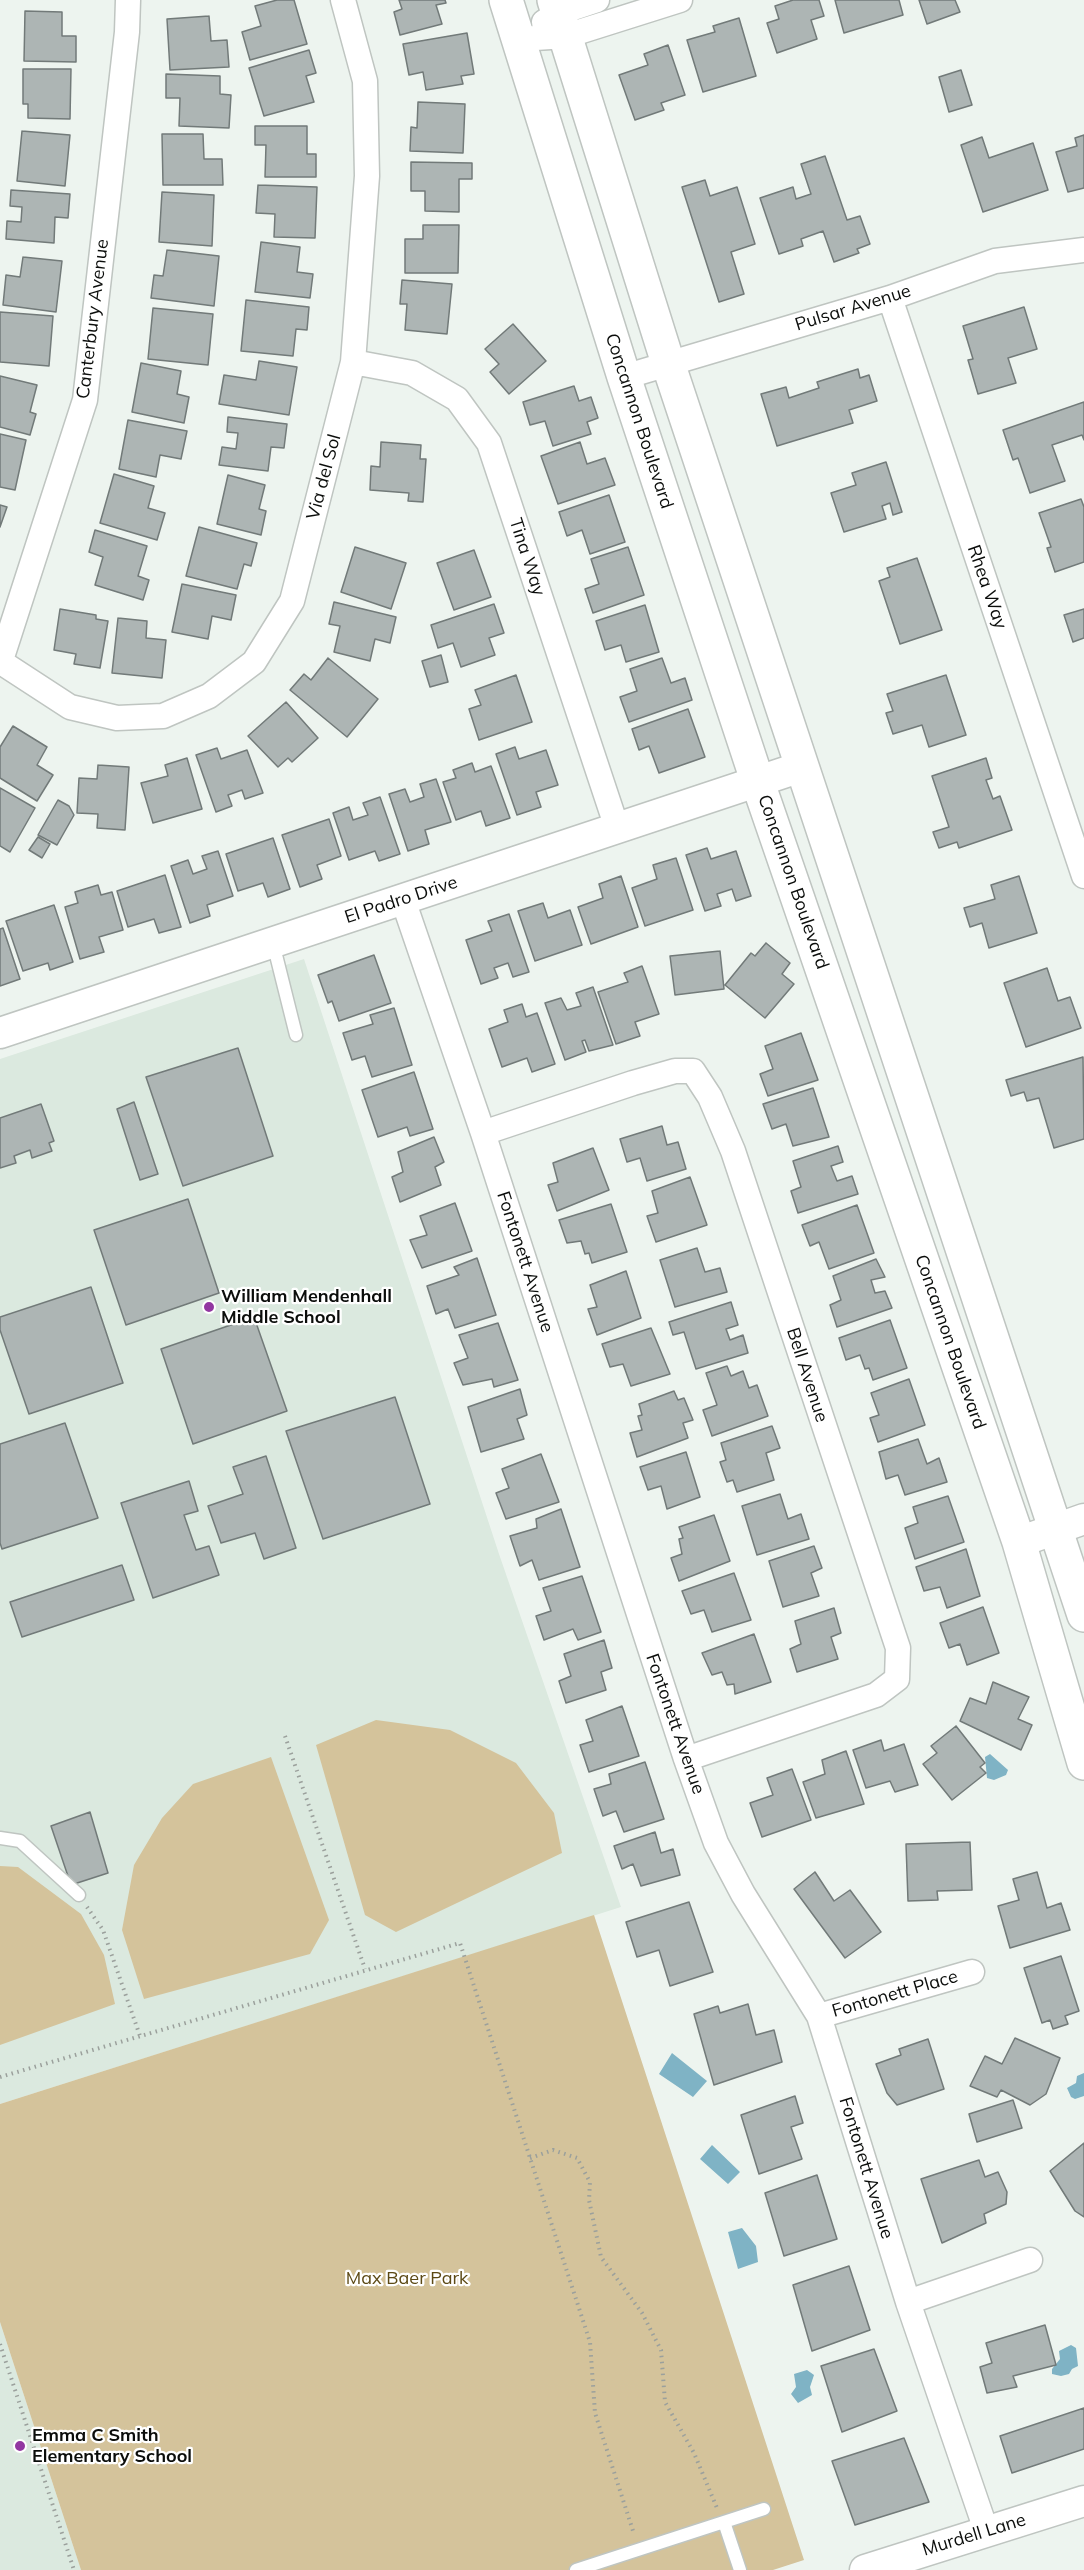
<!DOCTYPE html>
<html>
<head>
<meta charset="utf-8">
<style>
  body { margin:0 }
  canvas { display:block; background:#edf4ef }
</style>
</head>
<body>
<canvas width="1084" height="2570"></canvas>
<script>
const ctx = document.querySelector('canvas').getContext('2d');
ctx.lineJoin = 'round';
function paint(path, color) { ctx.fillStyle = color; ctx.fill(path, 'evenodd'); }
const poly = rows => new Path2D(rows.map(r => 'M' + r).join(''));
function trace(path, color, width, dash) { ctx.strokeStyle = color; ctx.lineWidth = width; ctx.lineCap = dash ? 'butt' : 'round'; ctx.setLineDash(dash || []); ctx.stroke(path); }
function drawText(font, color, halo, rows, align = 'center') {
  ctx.font = font + ' Mulish,sans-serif'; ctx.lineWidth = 4.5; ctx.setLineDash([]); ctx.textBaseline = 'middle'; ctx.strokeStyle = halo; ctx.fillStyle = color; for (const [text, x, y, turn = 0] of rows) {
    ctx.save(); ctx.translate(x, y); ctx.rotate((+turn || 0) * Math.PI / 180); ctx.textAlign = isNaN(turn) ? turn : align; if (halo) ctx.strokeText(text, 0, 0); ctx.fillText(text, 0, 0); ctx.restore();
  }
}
paint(poly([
  [304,959,499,1554,621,1907,0,2104,0,1059],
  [0,2322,81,2570,0,2570]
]), '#dbe9df');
paint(poly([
  [376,1720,450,1730,516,1763,554,1813,562,1853,396,1932,365,1915,316,1745],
  [271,1757,329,1920,310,1954,144,1999,122,1930,134,1865,162,1818,193,1784],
  [0,1866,18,1867,81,1914,104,1955,115,2004,0,2045],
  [594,1915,804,2560,773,2570,81,2570,0,2322,0,2104]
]), '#d4c39b');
paint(poly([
  [990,1754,1008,1770,1006,1775,994,1780,987,1778,985,1757],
  [672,2053,707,2081,693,2097,659,2074],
  [1084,2073,1084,2096,1075,2099,1071,2097,1067,2088,1076,2083,1077,2076],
  [712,2145,740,2172,728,2184,700,2159],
  [742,2228,756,2246,758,2262,738,2269,728,2232],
  [1071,2345,1076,2348,1078,2366,1072,2369,1069,2374,1061,2376,1052,2374,1052,2369,1060,2359,1059,2351],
  [807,2370,814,2375,810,2387,812,2395,798,2403,791,2394,796,2387,794,2374]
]), '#7fb3c5');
const building = poly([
  [277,0,294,0,307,44,250,60,242,32,261,26,255,6,277,0],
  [399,0,445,0,446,3,436,5,442,24,400,35,394,12,402,9,399,0],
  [793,0,819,0,824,16,811,20,817,39,777,53,767,23,779,19,775,6,793,0],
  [835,0,899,0,903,15,844,33,835,0],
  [919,0,955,0,960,12,927,24,919,0],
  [25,11,62,12,62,36,76,36,76,62,24,61,25,11],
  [209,16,211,41,227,40,229,67,170,70,167,19,209,16],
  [739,18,756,76,703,92,687,40,715,32,713,26,739,18],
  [467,33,474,74,461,76,463,84,426,90,423,72,409,75,403,44,467,33],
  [668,45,685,95,661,103,664,110,635,120,619,75,648,65,644,54,668,45],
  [309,50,316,73,306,76,314,102,264,116,249,68,309,50],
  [23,69,71,69,70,119,28,118,28,104,23,104,23,69],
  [961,70,972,105,949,112,939,77,961,70],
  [166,74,220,76,220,94,231,95,229,128,179,126,180,98,166,98,166,74],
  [418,102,465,104,463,153,410,151,411,127,417,128,418,102],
  [255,126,307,126,307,154,316,154,316,177,265,177,266,145,255,145,255,126],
  [22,131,70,135,65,186,17,181,22,131],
  [162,134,203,134,204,159,222,159,223,185,163,185,162,134],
  [1084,135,1084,188,1068,192,1056,152,1077,146,1075,138,1084,135],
  [982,137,989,158,1033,143,1048,190,983,212,961,145,982,137],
  [825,156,847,220,860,216,870,244,857,249,859,253,834,262,823,231,801,239,803,246,779,254,760,198,793,187,796,199,811,194,801,164,825,156],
  [411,162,472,163,472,179,459,179,459,212,425,211,425,191,411,191,411,162],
  [705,180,710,196,737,187,755,244,731,252,744,294,719,302,682,187,705,180],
  [258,185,317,187,315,238,274,237,275,214,256,213,258,185],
  [11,190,70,194,68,218,55,217,54,243,6,239,7,221,21,222,22,207,10,206,11,190],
  [162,192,214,195,212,246,159,242,162,192],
  [423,225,459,225,458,273,405,273,405,239,423,239,423,225],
  [261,242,300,247,297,272,313,274,310,298,255,292,261,242],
  [167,250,219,256,214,306,151,298,154,275,163,276,167,250],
  [23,257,62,261,56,312,3,305,6,275,20,277,23,257],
  [402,280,452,284,447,334,405,330,407,304,400,304,402,280],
  [246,300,309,307,307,330,296,329,293,356,241,351,246,300],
  [1024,307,1037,349,1008,358,1016,383,978,394,968,360,973,359,963,326,1024,307],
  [153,308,213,314,208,365,148,359,153,308],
  [0,312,53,316,49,366,0,362,0,312],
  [513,324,546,361,509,394,490,372,499,364,485,349,513,324],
  [259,361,297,367,289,415,219,404,224,375,256,380,259,361],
  [141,363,181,371,177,394,189,397,184,423,132,412,141,363],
  [858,369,860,378,869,375,877,401,849,410,853,423,777,446,761,394,786,387,789,398,819,388,817,382,858,369],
  [0,376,37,385,30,412,36,414,30,435,0,427,0,376],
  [574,386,579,401,591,397,598,418,587,422,591,434,553,446,545,421,530,425,523,402,574,386],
  [1084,402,1084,440,1082,435,1052,445,1065,481,1030,493,1018,458,1013,460,1003,430,1084,402],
  [228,417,287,424,284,448,271,447,268,471,219,465,222,447,236,449,238,433,227,432,228,417],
  [128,420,187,431,181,459,160,455,156,477,119,469,128,420],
  [0,434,26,440,15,490,0,487,0,434],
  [381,442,421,445,420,459,426,459,423,502,408,501,409,493,370,490,371,466,380,467,381,442],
  [580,442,587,464,605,458,615,485,558,504,541,456,580,442],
  [886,462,902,512,893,515,890,503,882,506,886,519,844,532,831,493,856,485,852,473,886,462],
  [114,474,154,486,148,508,165,513,157,540,100,523,114,474],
  [228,475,265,485,259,509,266,511,261,535,217,524,228,475],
  [609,495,625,542,590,554,582,530,567,536,559,512,609,495],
  [1081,499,1084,507,1084,562,1055,572,1047,548,1051,547,1039,513,1081,499],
  [0,505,7,507,0,527,0,505],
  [199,527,257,543,251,566,244,564,237,589,186,576,199,527],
  [95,530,147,546,138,576,149,580,143,600,95,585,103,557,89,552,95,530],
  [355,547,406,563,391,609,341,592,355,547],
  [628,547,644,595,593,613,585,589,599,584,591,559,628,547],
  [474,550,491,597,454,610,437,563,474,550],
  [917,558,942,630,900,644,879,581,890,577,887,568,917,558],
  [182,584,236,595,231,620,212,616,208,639,172,632,182,584],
  [334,602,396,617,390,643,375,639,370,661,334,652,340,626,329,624,334,602],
  [494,604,504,633,489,638,495,655,461,667,453,643,438,648,431,625,494,604],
  [645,605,659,652,626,662,621,645,605,650,596,621,645,605],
  [60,609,96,615,96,619,108,621,100,668,74,664,76,654,54,650,60,609],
  [1084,609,1084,638,1073,642,1064,615,1084,609],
  [118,618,147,621,146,638,166,640,162,678,112,673,118,618],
  [441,655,448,682,430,687,422,661,441,655],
  [328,658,378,699,347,737,290,690,304,674,311,680,328,658],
  [662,658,671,683,685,678,692,700,629,722,620,697,637,691,630,669,662,658],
  [516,675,532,722,479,740,469,709,481,705,475,690,516,675],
  [946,675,966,735,929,747,922,725,893,734,886,713,893,711,887,694,946,675],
  [286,702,318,738,292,762,288,758,278,767,248,736,286,702],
  [688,709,705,757,659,773,649,746,639,750,632,729,688,709],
  [13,726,47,747,37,765,53,775,37,801,0,778,0,747,13,726],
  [515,747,519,759,546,750,558,785,536,792,541,807,517,815,496,754,515,747],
  [217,748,221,759,247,750,263,793,245,799,242,790,228,795,232,806,216,812,196,755,217,748],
  [187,758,202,809,153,823,141,783,168,776,165,765,187,758],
  [986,758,992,778,986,780,993,799,1000,796,1012,830,959,848,957,842,939,848,933,832,949,827,932,776,986,758],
  [472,763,475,772,491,766,510,818,486,826,481,811,456,820,443,782,456,778,453,770,472,763],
  [98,765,129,767,125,830,97,828,98,814,77,813,79,778,97,779,98,765],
  [436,779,451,822,425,830,429,844,408,851,389,794,405,789,410,802,424,797,420,784,436,779],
  [0,788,35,808,10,852,0,846,0,788],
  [380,797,400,854,379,861,375,851,349,860,333,813,349,807,353,820,368,815,363,803,380,797],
  [58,800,69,806,74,815,57,845,38,835,58,800],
  [329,819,341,856,317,865,322,879,300,887,282,835,329,819],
  [38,837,50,844,42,858,29,850,38,837],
  [273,838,290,889,268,897,263,883,238,891,226,854,273,838],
  [707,848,711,859,736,851,751,896,736,901,732,889,717,894,721,906,705,911,686,855,707,848],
  [218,851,233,896,207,905,210,916,190,923,171,866,188,860,193,874,207,869,202,856,218,851],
  [676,858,693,910,645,926,632,888,657,879,653,865,676,858],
  [165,875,181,927,159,933,154,919,128,927,117,891,165,875],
  [621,876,638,927,591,944,578,907,603,898,599,884,621,876],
  [1019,876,1037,933,989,948,982,923,970,927,964,908,995,899,991,885,1019,876],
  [98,885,101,895,112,892,123,930,99,937,104,952,80,959,65,907,78,903,75,892,98,885],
  [543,903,548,918,570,910,582,945,535,961,518,911,543,903],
  [54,905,73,962,50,970,48,963,23,971,6,921,54,905],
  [509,914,529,972,513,977,508,963,494,968,498,978,481,984,466,940,492,931,488,921,509,914],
  [3,928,20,979,0,986,0,929,3,928],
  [766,943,790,963,782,974,794,984,765,1018,725,985,751,953,755,956,766,943],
  [720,951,724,989,675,995,670,956,720,951],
  [374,955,391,1003,339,1021,332,1001,328,1003,318,975,374,955],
  [642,966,659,1014,635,1022,640,1036,616,1044,598,992,628,982,624,973,642,966],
  [1047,968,1058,1001,1070,997,1081,1028,1026,1047,1004,983,1047,968],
  [593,987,613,1045,589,1051,585,1040,582,1041,586,1052,565,1060,545,1003,561,998,567,1010,581,1006,576,993,593,987],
  [522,1004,526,1017,537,1013,555,1064,532,1072,527,1058,502,1067,489,1029,508,1022,504,1010,522,1004],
  [394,1008,412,1065,372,1077,365,1056,352,1060,343,1033,373,1024,370,1015,394,1008],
  [801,1033,818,1080,768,1096,760,1074,773,1069,765,1046,801,1033],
  [238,1048,273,1156,183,1186,146,1077,238,1048],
  [1083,1057,1084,1139,1054,1148,1039,1098,1027,1101,1024,1092,1011,1096,1006,1080,1083,1057],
  [414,1072,433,1129,410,1136,407,1127,378,1137,362,1090,414,1072],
  [813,1088,829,1137,793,1146,786,1124,772,1129,763,1104,813,1088],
  [134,1102,158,1174,140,1180,117,1109,134,1102],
  [41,1104,54,1141,49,1143,52,1151,32,1158,30,1150,14,1156,16,1163,0,1168,0,1118,41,1104],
  [662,1126,667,1145,678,1142,686,1169,647,1181,640,1158,627,1162,620,1139,662,1126],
  [434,1137,444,1162,435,1167,441,1185,400,1202,392,1177,403,1172,398,1152,434,1137],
  [838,1146,843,1162,831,1166,837,1181,852,1176,858,1194,798,1213,791,1191,801,1187,793,1161,838,1146],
  [593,1148,609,1190,557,1211,548,1185,558,1182,553,1163,593,1148],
  [690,1177,707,1225,656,1242,647,1216,658,1213,652,1191,690,1177],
  [188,1199,219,1293,126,1325,94,1230,188,1199],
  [455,1203,472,1251,422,1268,410,1240,427,1235,420,1216,455,1203],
  [611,1204,627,1252,592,1263,589,1253,585,1254,581,1241,567,1243,559,1220,611,1204],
  [857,1205,874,1253,829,1269,819,1242,810,1246,802,1225,857,1205],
  [697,1248,705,1272,720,1268,727,1292,675,1307,660,1260,697,1248],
  [477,1258,496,1315,455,1328,448,1309,436,1314,427,1286,459,1275,454,1267,477,1258],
  [876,1259,885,1277,871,1280,875,1293,885,1291,892,1308,837,1327,830,1305,841,1300,833,1276,876,1259],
  [626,1271,641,1318,597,1335,588,1309,597,1307,590,1285,626,1271],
  [91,1287,123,1383,29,1414,0,1330,0,1317,91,1287],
  [731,1302,738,1325,726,1329,730,1340,743,1335,748,1353,696,1369,684,1332,673,1335,669,1322,731,1302],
  [254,1317,287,1411,193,1444,161,1349,254,1317],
  [890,1320,907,1368,873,1380,869,1368,865,1369,860,1355,846,1360,839,1338,890,1320],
  [498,1323,518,1380,494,1387,492,1379,463,1385,454,1363,468,1358,459,1335,498,1323],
  [651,1328,670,1374,631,1386,623,1364,610,1367,602,1344,651,1328],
  [727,1366,731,1376,743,1371,749,1388,757,1385,768,1416,712,1436,703,1410,717,1405,706,1373,727,1366],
  [909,1379,925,1425,878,1442,870,1418,879,1415,871,1393,909,1379],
  [520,1389,527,1415,517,1419,524,1439,481,1452,468,1407,520,1389],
  [674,1391,678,1400,684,1398,693,1420,683,1423,688,1438,637,1457,630,1433,642,1430,638,1416,642,1415,639,1404,674,1391],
  [395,1397,430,1504,323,1539,286,1431,395,1397],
  [65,1423,98,1518,2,1549,0,1543,0,1444,65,1423],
  [772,1426,780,1448,766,1453,774,1480,737,1492,733,1480,727,1482,720,1462,726,1460,721,1443,772,1426],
  [918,1439,927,1464,939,1458,947,1482,905,1495,898,1475,886,1479,879,1452,918,1439],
  [686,1452,700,1497,667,1509,661,1486,648,1490,640,1467,686,1452],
  [541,1454,559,1502,506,1519,496,1493,509,1488,502,1469,541,1454],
  [266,1456,296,1548,264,1559,255,1533,221,1543,208,1506,243,1494,233,1467,266,1456],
  [189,1481,198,1511,184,1515,196,1550,209,1546,219,1575,153,1598,121,1503,189,1481],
  [780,1494,788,1519,801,1514,809,1539,757,1555,742,1506,780,1494],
  [948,1496,964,1542,915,1559,905,1528,918,1523,913,1507,948,1496],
  [561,1509,580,1567,539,1580,532,1560,520,1566,510,1536,537,1528,536,1519,561,1509],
  [714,1515,730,1561,679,1581,671,1558,682,1554,679,1539,683,1538,679,1527,714,1515],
  [814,1546,822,1568,811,1573,819,1596,783,1607,769,1561,814,1546],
  [966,1549,980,1596,947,1608,940,1587,924,1591,916,1567,966,1549],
  [122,1565,134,1600,22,1637,10,1602,122,1565],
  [734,1573,751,1620,712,1632,704,1610,691,1614,682,1591,734,1573],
  [582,1576,601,1632,578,1640,573,1629,544,1640,536,1616,551,1611,543,1588,582,1576],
  [983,1607,999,1653,967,1665,960,1644,949,1648,940,1623,983,1607],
  [834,1608,841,1633,831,1637,838,1659,797,1672,790,1649,801,1644,795,1621,834,1608],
  [754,1634,771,1682,735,1694,734,1684,727,1685,722,1672,712,1675,702,1653,754,1634],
  [604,1640,612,1668,601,1672,606,1690,566,1703,559,1681,571,1676,564,1654,604,1640],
  [993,1682,1029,1697,1018,1719,1032,1725,1021,1750,960,1721,970,1698,986,1704,993,1682],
  [622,1706,639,1756,589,1772,580,1745,593,1741,586,1720,622,1706],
  [956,1726,985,1763,980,1767,986,1773,952,1800,923,1764,937,1753,931,1746,956,1726],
  [881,1740,884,1751,904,1744,918,1785,895,1792,890,1781,866,1788,853,1750,881,1740],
  [846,1751,864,1804,816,1818,803,1782,825,1774,822,1760,846,1751],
  [645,1762,664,1819,624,1832,616,1811,603,1816,594,1789,611,1784,609,1774,645,1762],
  [792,1769,811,1820,762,1837,750,1803,773,1795,767,1778,792,1769],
  [90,1812,108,1873,71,1885,51,1826,90,1812],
  [655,1832,661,1853,673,1849,680,1875,641,1886,633,1864,622,1869,614,1846,655,1832],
  [970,1842,972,1890,937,1891,938,1900,908,1901,906,1844,970,1842],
  [815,1872,834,1901,850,1890,881,1932,845,1958,794,1889,815,1872],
  [1037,1872,1047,1908,1061,1903,1070,1930,1010,1948,998,1906,1019,1900,1013,1879,1037,1872],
  [689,1902,713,1972,670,1986,659,1950,637,1957,626,1922,689,1902],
  [1061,1956,1079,2011,1065,2016,1068,2024,1053,2029,1050,2020,1042,2023,1024,1968,1061,1956],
  [748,2004,756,2035,774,2030,782,2062,714,2085,694,2014,718,2006,720,2013,748,2004],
  [1015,2038,1060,2058,1046,2094,1030,2105,1001,2090,997,2097,970,2086,985,2056,1002,2064,1015,2038],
  [928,2039,944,2089,897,2105,887,2093,876,2064,901,2055,899,2049,928,2039],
  [795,2096,803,2123,791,2127,802,2159,759,2174,741,2115,795,2096],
  [1013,2100,1022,2128,977,2142,969,2114,1013,2100],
  [1084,2143,1084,2217,1075,2211,1050,2171,1084,2143],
  [979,2160,985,2177,998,2172,1007,2192,1006,2204,984,2214,986,2223,942,2243,921,2179,979,2160],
  [817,2175,837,2239,784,2256,765,2193,817,2175],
  [849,2266,870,2330,812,2351,793,2285,849,2266],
  [1045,2325,1056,2365,1013,2376,1017,2387,987,2393,980,2367,992,2363,986,2343,1045,2325],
  [874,2349,897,2411,842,2432,821,2366,874,2349],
  [1084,2408,1084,2449,1012,2473,1000,2436,1084,2408],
  [904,2438,929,2502,855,2525,832,2461,904,2438]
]);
paint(building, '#adb5b4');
trace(building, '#727a79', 1.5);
const service = poly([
  [273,943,296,1035],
  [0,1838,20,1841,79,1895],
  [724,2522,740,2570],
  [576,2570,764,2509]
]);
const minor = poly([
  [544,22,558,13,597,0],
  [520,39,566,36,680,0],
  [890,298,1084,876],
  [353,362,412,373,457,399,489,443,617,828],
  [624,377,890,298,995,261,1084,250],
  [1,662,70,707,117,718,163,716,209,696,254,662,292,601,353,362,367,176,365,81,343,0],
  [0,663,85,400,127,32,128,0],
  [403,900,483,1133,686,1759,716,1843,743,1894,819,2016,908,2302,986,2530],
  [483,1133,633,1083,675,1071,693,1071,710,1097,733,1151,898,1648,897,1679,876,1695,686,1759],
  [819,2016,972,1972],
  [908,2302,1030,2260]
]);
const tertiary = poly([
  [0,1033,801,767],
  [1019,1542,1084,1519],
  [865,2570,1084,2501]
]);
const secondary = poly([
  [506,0,624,377,757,780,1019,1542,1084,1763],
  [554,0,668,363,1084,1615]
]);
trace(service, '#bfc5c1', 15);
trace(minor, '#bfc5c1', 27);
trace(tertiary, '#bfc5c1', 33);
trace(secondary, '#bfc5c1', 36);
trace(poly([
  [285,1736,365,1969],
  [87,1907,103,1930,140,2036],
  [0,2077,460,1943,590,2342,595,2413,634,2534],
  [530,2158,553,2150,577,2158,590,2182,589,2200,601,2257,642,2313,661,2350,665,2402,694,2453,717,2508],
  [0,2344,74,2570]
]), '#9ba09c', 4, [1.5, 4.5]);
trace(service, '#fff', 12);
trace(minor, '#fff', 24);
trace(tertiary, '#fff', 30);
trace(secondary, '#fff', 33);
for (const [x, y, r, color] of [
  [209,1307,6,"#9237a1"],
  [20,2446,6,"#9237a1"]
]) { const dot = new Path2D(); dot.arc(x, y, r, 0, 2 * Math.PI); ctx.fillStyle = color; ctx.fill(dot); trace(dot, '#fff', 2); }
drawText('18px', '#0b0d0b', '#fff', [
  ["Pulsar Avenue",853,308,-17],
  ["Canterbury Avenue",93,319,-83],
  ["Concannon Boulevard",639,421,72],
  ["Via del Sol",324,477,-75],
  ["Tina Way",527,557,72],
  ["Rhea Way",987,587,71],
  ["Concannon Boulevard",793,882,71],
  ["El Padro Drive",401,900,-18],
  ["Fontonett Avenue",525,1262,72],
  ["Concannon Boulevard",950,1342,71],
  ["Bell Avenue",807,1375,72],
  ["Fontonett Avenue",675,1724,71],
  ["Fontonett Place",895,1994,-16],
  ["Fontonett Avenue",866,2168,73],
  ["Murdell Lane",974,2535,-17]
]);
drawText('bold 18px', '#0b0d0b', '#fff', [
  ["William Mendenhall",221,1297],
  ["Middle School",221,1318],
  ["Emma C Smith",32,2436],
  ["Elementary School",32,2457]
], 'left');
drawText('18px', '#5c4915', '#fff', [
  ["Max Baer Park",407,2279]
]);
</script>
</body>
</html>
